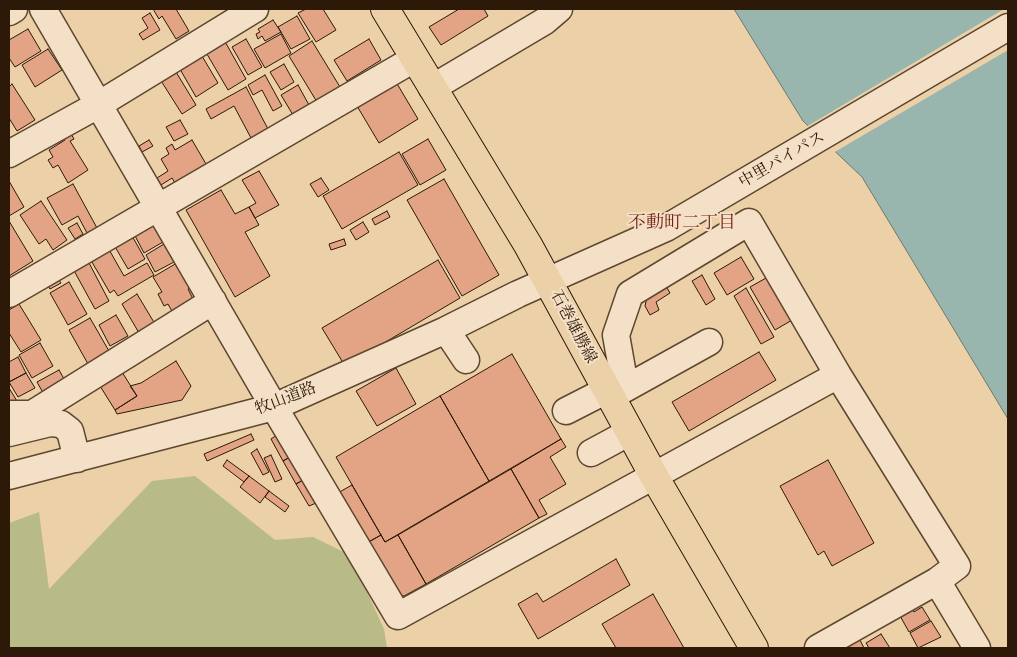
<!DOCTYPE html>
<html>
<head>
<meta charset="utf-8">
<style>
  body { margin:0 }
  #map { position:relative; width:1017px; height:657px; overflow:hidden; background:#ecd0a8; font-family:"Gentium Book Plus",serif }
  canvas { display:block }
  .frame { position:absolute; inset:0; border:10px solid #2d1907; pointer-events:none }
</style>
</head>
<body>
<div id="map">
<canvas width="1017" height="657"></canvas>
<div class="frame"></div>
</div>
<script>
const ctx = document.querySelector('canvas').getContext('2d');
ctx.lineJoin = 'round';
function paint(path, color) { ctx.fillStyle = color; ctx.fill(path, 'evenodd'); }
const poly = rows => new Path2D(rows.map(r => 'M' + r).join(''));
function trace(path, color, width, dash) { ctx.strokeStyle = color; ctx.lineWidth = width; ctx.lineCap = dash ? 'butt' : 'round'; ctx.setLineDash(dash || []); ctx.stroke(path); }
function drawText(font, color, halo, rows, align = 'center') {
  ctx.font = font + ' "Gentium Book Plus","Noto Serif JP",serif'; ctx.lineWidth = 4; ctx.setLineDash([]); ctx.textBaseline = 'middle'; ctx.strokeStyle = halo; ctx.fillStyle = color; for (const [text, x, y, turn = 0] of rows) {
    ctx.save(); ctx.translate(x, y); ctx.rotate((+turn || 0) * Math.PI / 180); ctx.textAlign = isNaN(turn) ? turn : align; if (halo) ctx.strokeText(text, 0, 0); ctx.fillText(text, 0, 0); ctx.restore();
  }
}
paint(poly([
  [195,476,275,540,313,537,350,555,384,629,387,648,9,648,9,523,39,512,49,589,152,481]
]), '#b8bb88');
const water = poly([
  [734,9,1008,9,1008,419,862,177,803,121,734,9]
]);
paint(water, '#99b6ae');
trace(water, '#6e776b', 1);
paint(poly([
  [1004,9,1008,9,1008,50,833,153,806,127]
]), '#ecd0a8');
const building = poly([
  [153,9,176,9,189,31,176,39,162,16,159,19,153,9],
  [306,9,323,9,336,30,316,42,298,13,306,9],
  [459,9,484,9,488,16,441,45,429,27,459,9],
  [150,13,160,30,143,40,139,34,148,28,142,18,150,13],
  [297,16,310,39,291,49,278,27,297,16],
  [273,20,281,32,265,41,262,36,258,39,256,34,260,32,258,29,273,20],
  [28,29,41,51,15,67,9,58,9,40,28,29],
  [281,34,291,53,265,68,254,49,281,34],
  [223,38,246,79,228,90,204,49,223,38],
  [246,39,262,67,248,75,232,47,246,39],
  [369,39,381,60,347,81,334,60,369,39],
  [312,41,340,87,317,102,289,56,312,41],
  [48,49,62,70,35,87,22,65,48,49],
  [199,51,218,83,196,97,177,64,199,51],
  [284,64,294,82,281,90,270,72,284,64],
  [173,67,196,105,182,114,158,76,173,67],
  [265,75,282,106,273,111,262,90,253,95,248,85,265,75],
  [396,82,418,119,379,143,357,106,396,82],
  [12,84,35,120,17,131,9,118,9,87,12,84],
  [298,85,309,105,293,115,281,95,298,85],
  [246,87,268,129,251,138,234,106,211,119,206,109,246,87],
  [180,120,188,134,174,141,166,127,180,120],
  [67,127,74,139,70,141,88,170,68,183,58,165,53,168,48,160,53,157,49,150,65,140,60,132,67,127],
  [428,139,446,170,420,185,402,154,428,139],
  [149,140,153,146,142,152,139,146,149,140],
  [192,140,206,164,175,183,172,178,161,185,157,178,168,171,161,159,169,154,166,148,172,144,175,150,192,140],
  [399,152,418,185,342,229,323,196,399,152],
  [259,171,279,205,255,218,249,207,256,203,242,180,259,171],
  [321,178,329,190,318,197,310,184,321,178],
  [444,179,499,275,462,296,407,200,444,179],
  [9,181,24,207,9,216,9,181],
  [73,184,97,228,87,233,78,216,62,225,47,198,73,184],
  [221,190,235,214,249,207,259,225,245,232,270,276,235,297,186,210,221,190],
  [41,201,67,240,53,250,46,239,39,244,20,215,41,201],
  [387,211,390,217,375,225,372,219,387,211],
  [9,221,33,261,9,276,9,221],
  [152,222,163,242,144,253,133,232,152,222],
  [363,222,369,232,356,240,350,230,363,222],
  [77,223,83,234,75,239,68,228,77,223],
  [131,234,145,259,128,269,114,245,131,234],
  [344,239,346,245,331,250,329,244,344,239],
  [164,244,174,262,155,272,146,255,164,244],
  [107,246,124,276,147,263,154,275,118,296,114,290,110,293,89,257,107,246],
  [741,257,754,279,727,295,714,273,741,257],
  [87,259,109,301,95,309,72,267,87,259],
  [438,260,460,298,345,366,322,328,438,260],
  [177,263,191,287,188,289,195,303,174,315,168,304,164,306,158,294,162,292,153,277,177,263],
  [775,273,799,316,775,330,750,287,775,273],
  [702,275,715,299,706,305,692,281,702,275],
  [56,276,61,283,50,289,46,282,56,276],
  [69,282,87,314,68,325,50,293,69,282],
  [666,286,670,293,656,302,659,310,650,315,645,306,647,297,666,286],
  [746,288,774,337,761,344,734,296,746,288],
  [137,294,158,329,142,338,122,304,137,294],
  [19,304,41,340,21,352,9,333,9,310,19,304],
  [116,315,128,336,110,346,99,325,116,315],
  [90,318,109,351,88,364,69,330,90,318],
  [40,343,53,366,32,378,19,355,40,343],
  [759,352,776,380,689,431,672,402,759,352],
  [512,354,561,439,489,481,440,396,512,354],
  [18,357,26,373,9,382,9,362,18,357],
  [176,361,191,386,182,400,117,414,115,410,137,396,130,386,141,383,176,361],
  [396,368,416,404,377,426,356,391,396,368],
  [59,370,68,386,46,398,37,382,59,370],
  [122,372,137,396,115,410,100,386,122,372],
  [26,373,35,388,18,397,9,382,26,373],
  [9,388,20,406,9,408,9,388],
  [440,396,489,481,385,542,336,457,440,396],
  [251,434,254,440,207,461,204,454,251,434],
  [277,435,290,457,283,461,271,439,277,435],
  [561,439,566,447,550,457,566,484,539,500,547,514,539,518,511,469,561,439],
  [257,449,269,472,263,475,251,453,257,449],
  [271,455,282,479,275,482,264,458,271,455],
  [290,457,303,480,296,484,283,461,290,457],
  [227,460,249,476,244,482,223,466,227,460],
  [828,460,874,543,832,566,824,551,818,555,780,486,828,460],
  [511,469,539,518,426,584,398,535,511,469],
  [249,476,269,491,260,503,240,487,249,476],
  [303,480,316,503,309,506,296,484,303,480],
  [352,485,381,535,365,544,336,494,352,485],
  [269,491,289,506,285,512,265,497,269,491],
  [381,535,385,542,398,535,426,584,404,596,395,594,365,544,381,535],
  [616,559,630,585,538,639,518,604,537,593,543,602,616,559],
  [653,594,684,648,616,648,602,624,653,594],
  [911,607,914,612,922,607,930,620,909,632,899,614,911,607],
  [931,621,941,637,918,648,910,633,931,621],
  [881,634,890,648,869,648,866,643,881,634],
  [859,638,864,648,842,648,859,638]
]);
paint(building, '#e3a486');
trace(building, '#2d1907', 1);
const minor = poly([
  [43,9,274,407,398,616,838,375],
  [9,12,14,9],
  [432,88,545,21,559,9],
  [9,154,98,105,255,9],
  [9,294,414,59],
  [446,330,466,360],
  [602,382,622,369,616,335,630,294,749,222,838,375,957,566,937,581,818,648],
  [610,397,709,342],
  [566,411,607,390],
  [9,414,32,414,213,301],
  [9,433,50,423,61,424,70,431,77,459],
  [591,453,630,432],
  [9,476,274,407,446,330,518,294,666,228,1008,27],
  [937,581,977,648]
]);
const major = poly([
  [385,9,528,245,654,476,754,648]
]);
trace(minor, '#5d472f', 29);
trace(major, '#2d1907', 30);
trace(minor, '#f3e0c6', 26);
trace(major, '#ecd0a8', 28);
drawText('16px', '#2d1907', '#f3e0c6', [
  ["中里バイパス",782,160,-30],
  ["石巻雄勝線",573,327,62],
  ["牧山道路",286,399,-21]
]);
drawText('18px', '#7a1f14', '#f3e0c6', [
  ["不動町二丁目",682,223]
]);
</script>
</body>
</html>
